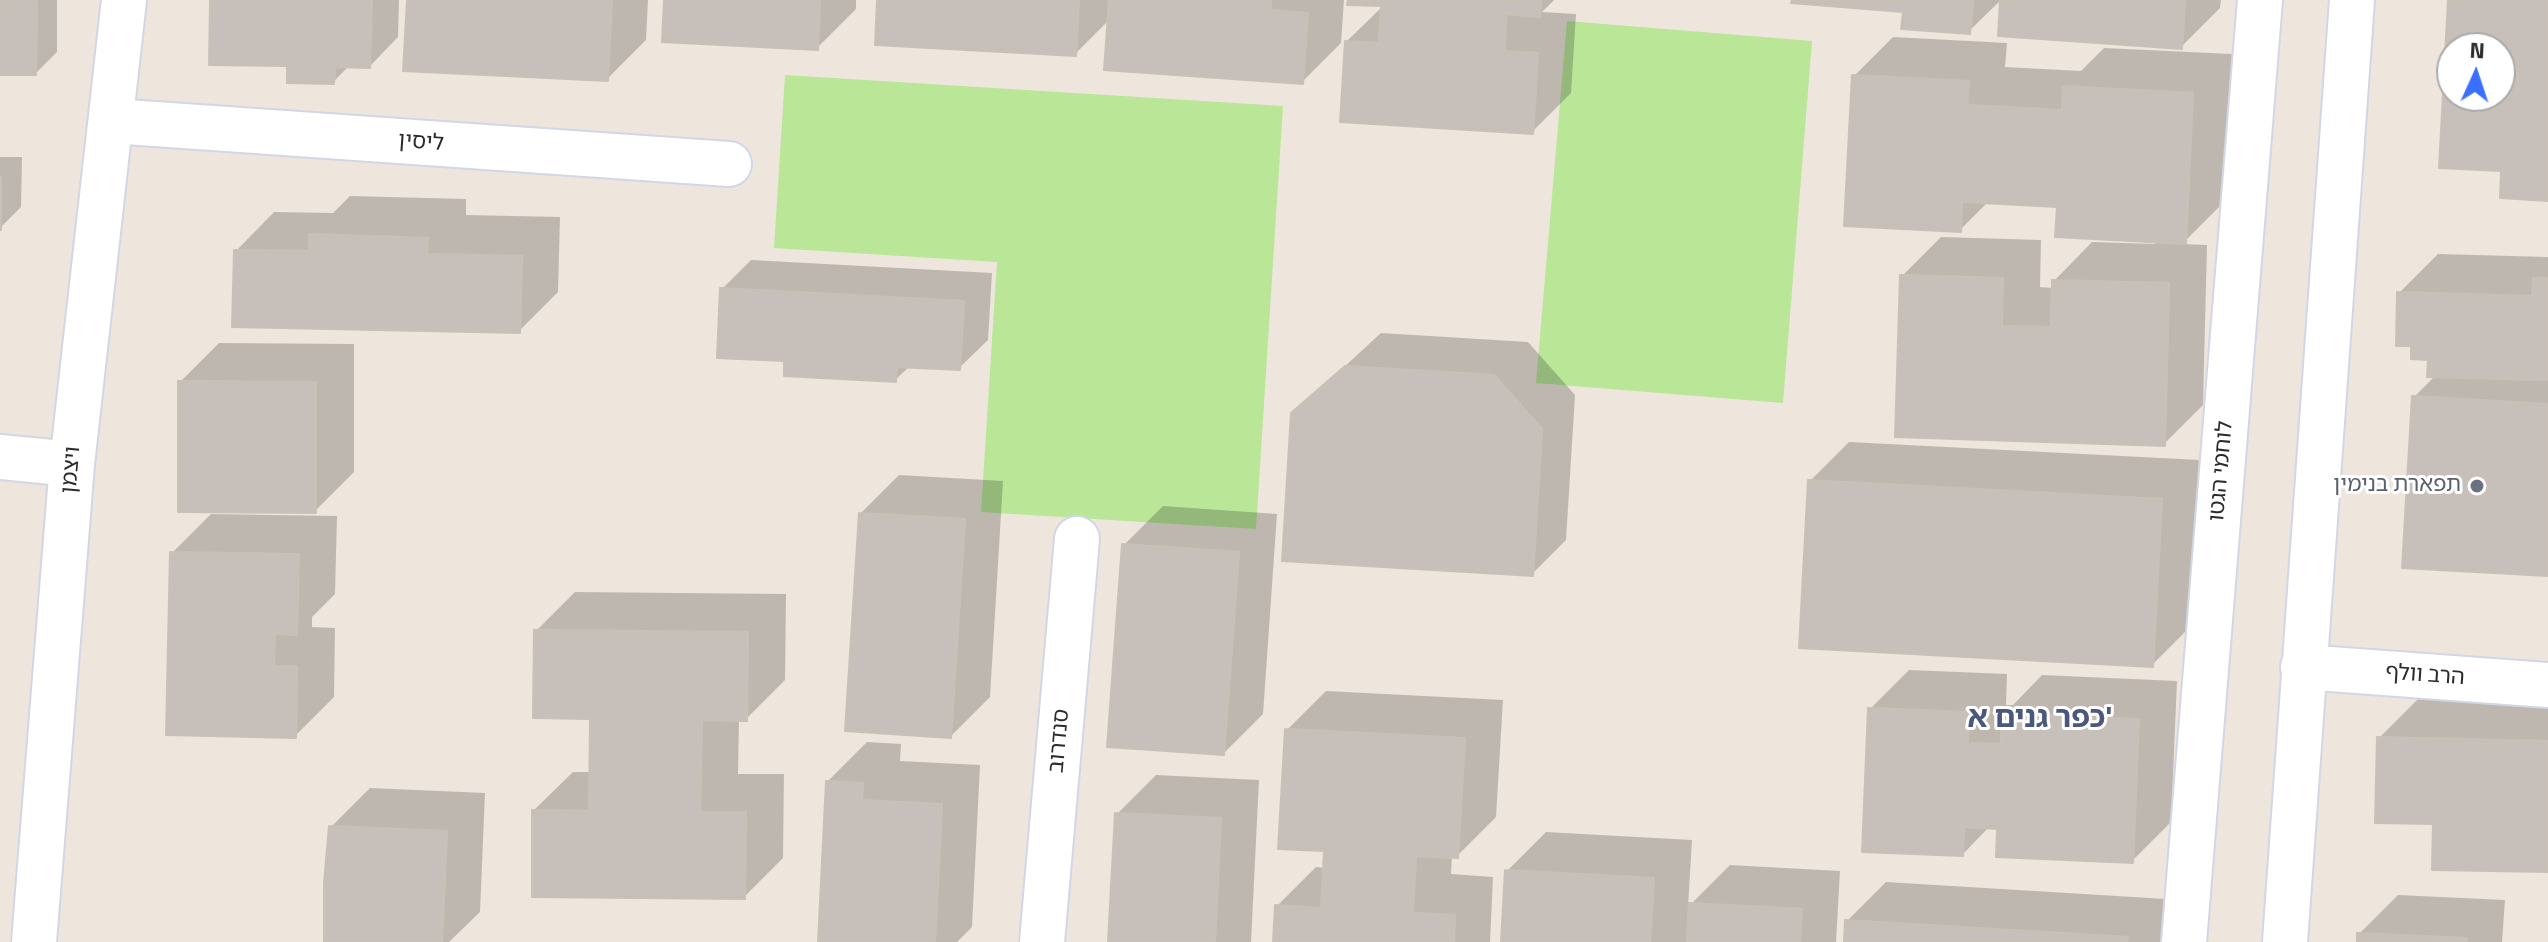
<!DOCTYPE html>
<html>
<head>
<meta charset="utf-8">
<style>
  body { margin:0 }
  #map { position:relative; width:2548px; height:942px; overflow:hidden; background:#eee5dd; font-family:"Titillium Web",sans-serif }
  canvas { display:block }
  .north { position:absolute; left:2436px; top:32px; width:80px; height:80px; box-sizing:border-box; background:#fff; border:2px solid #aaa; border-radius:50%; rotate:3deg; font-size:22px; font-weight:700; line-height:32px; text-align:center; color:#2b2b2b }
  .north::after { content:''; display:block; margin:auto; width:28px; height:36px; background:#3970ff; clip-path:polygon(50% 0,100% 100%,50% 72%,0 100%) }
</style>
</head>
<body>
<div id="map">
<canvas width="2548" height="942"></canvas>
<div class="north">N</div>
</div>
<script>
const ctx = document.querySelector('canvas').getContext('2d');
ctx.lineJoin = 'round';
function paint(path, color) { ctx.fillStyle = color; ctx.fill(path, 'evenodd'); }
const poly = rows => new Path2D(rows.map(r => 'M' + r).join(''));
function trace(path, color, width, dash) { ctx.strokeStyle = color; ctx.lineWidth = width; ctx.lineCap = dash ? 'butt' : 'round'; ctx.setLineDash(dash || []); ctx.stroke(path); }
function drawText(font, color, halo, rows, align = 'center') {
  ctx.font = font + ' "Titillium Web","Noto Sans Hebrew",sans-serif'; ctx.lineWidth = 6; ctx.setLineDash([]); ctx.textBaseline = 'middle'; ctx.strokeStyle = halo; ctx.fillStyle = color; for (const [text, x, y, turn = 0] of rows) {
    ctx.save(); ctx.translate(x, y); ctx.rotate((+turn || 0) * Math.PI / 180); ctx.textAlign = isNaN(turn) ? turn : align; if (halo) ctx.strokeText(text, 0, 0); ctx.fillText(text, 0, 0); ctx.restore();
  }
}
paint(poly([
  [1567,21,1812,41,1783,403,1536,383],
  [785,75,1283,106,1256,529,981,512,997,262,774,248]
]), '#bae698');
paint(poly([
  [0,0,57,0,57,52,36,73,0,73],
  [212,0,399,0,398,37,370,66,350,65,333,82,289,64],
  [409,0,648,0,646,40,607,79],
  [666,0,856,0,856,9,817,48],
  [879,0,1344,0,1341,43,1302,82,1110,19,1075,54],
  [1350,0,1554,0,1542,12,1576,14,1571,93,1532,132,1347,41,1384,5],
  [1794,0,2001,0,1969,31,1905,10],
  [2002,0,2221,0,2220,8,2181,47],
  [1893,37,2007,43,2005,67,2081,71,2104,48,2232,54,2224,202,2182,244,2207,245,2203,405,2164,444,1902,276,1941,237,2041,240,2040,287,2053,288,2054,281,2092,242,2155,244,2155,240,2059,206,1988,202,1960,230,1854,76],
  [0,157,22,157,21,207,0,228],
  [350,196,466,199,466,215,560,217,558,292,519,331,236,251,274,212,333,213],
  [2438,254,2548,257,2548,574,2414,397,2436,375,2430,358,2413,344,2399,293],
  [751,260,992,273,988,340,959,368,910,366,895,380,786,359,722,289],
  [1381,333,1528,342,1575,395,1566,540,1532,574,1293,414],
  [219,343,354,344,354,472,315,511,180,382],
  [1849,442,2200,460,2191,626,2152,665,1810,481],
  [899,475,1003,481,990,697,951,736,860,514],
  [1163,506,1277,514,1263,714,1224,753,1124,545],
  [211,514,337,516,335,594,312,617,312,627,335,628,334,697,295,736,172,553],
  [575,592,786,594,785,680,746,719,739,719,738,774,784,774,783,858,744,897,534,810,573,772,592,772,592,717,536,631],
  [1909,670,2007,674,2006,705,2013,705,2042,675,2177,681,2171,822,2132,861,1990,826,1963,854,1870,709],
  [1326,691,1503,700,1496,817,1457,856,1452,856,1451,874,1493,877,1490,942,1275,942,1277,906,1316,867,1325,868,1326,849,1287,730],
  [2418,699,2548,702,2548,870,2435,822,2379,738],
  [867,742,901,744,900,761,980,765,972,927,957,942,820,942,828,781],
  [1156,775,1259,780,1251,942,1110,942,1117,814],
  [370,788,485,793,480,912,449,942,326,942,331,827],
  [1546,832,1692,840,1688,907,1730,865,1840,871,1836,942,1503,942,1507,871],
  [1886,882,2166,899,2163,942,1846,942,1847,921],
  [2398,895,2505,900,2502,942,2359,942,2359,934]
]), '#0003');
const building = poly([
  [0,0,37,0,36,75,0,75,0,0],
  [210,0,372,0,370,68,335,67,334,84,287,83,287,66,209,65,210,0],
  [407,0,612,0,608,81,403,71,407,0],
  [664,0,820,0,818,50,662,42,664,0],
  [877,0,1079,0,1076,56,875,45,877,0],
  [1109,0,1271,0,1271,10,1308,13,1303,84,1104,70,1109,0],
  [1348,0,1541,0,1540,17,1506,14,1505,51,1538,53,1533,134,1340,122,1345,41,1379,43,1381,6,1347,5,1348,0],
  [1792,0,1973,0,1970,34,1901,29,1903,12,1791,3,1792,0],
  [2000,0,2185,0,2182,49,1998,36,2000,0],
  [2448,0,2548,0,2548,201,2500,198,2501,171,2439,168,2448,0],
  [2452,48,2500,48,2500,96,2452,96,2452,48],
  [1852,75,1969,81,1967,105,2062,110,2063,86,2193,93,2186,244,2055,237,2057,207,1962,202,1961,232,1844,226,1852,75],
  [0,177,1,177,1,230,0,230,0,177],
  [309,234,428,238,427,254,522,256,520,333,232,327,234,250,309,251,309,234],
  [1900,275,2003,278,2002,326,2051,327,2052,280,2169,283,2165,446,1895,437,1900,275],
  [2533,278,2548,278,2548,380,2427,377,2428,360,2411,359,2411,346,2396,346,2397,292,2532,296,2533,278],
  [720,288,964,301,960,370,897,367,896,382,784,376,784,361,717,358,720,288],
  [1345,366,1494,375,1542,429,1533,576,1282,561,1291,413,1345,366],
  [178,381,316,382,316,513,178,512,178,381],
  [2412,396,2548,404,2548,576,2402,568,2412,396],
  [1808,480,2162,499,2153,667,1799,648,1808,480],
  [859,513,965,519,951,738,845,731,859,513],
  [1122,544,1239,552,1224,755,1107,747,1122,544],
  [170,552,299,554,297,635,275,634,274,666,297,666,296,738,166,735,170,552],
  [534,630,748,632,747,721,702,720,700,812,746,812,745,899,532,897,532,810,589,811,590,719,533,718,534,630],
  [1868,708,1969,712,1968,743,2001,744,2001,714,2139,719,2133,863,1996,857,1997,829,1964,827,1963,856,1862,852,1868,708],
  [1285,729,1465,738,1458,858,1416,856,1413,913,1455,915,1454,942,1273,942,1275,905,1321,908,1324,851,1278,849,1285,729],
  [2377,737,2548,741,2548,872,2432,870,2433,824,2375,823,2377,737],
  [826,781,863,783,862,800,942,804,935,942,818,942,826,781],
  [1115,813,1221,818,1215,942,1108,942,1115,813],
  [329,826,447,831,442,942,324,942,324,883,329,826],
  [1505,870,1654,878,1650,942,1501,942,1505,870],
  [1689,903,1802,909,1800,942,1687,942,1689,903],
  [1845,920,2128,937,2127,942,1844,942,1845,920],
  [2357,933,2467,938,2466,942,2357,942,2357,933]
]);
paint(building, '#c6bfba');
trace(building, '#c9c1b6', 2);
const street = poly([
  [112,121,729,164],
  [0,457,72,464],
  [2303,667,2548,685],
  [34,942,72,464,124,0],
  [1042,942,1077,539]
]);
const secondary = poly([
  [2184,942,2260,0],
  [2285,942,2352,0]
]);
trace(street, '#d2d7e5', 48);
trace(secondary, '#d2d7e5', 48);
trace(street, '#fff', 44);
trace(secondary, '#fff', 44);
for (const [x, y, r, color] of [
  [2477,486,8,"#6b7280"]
]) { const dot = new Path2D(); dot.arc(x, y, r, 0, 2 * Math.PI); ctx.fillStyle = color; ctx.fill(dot); trace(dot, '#fff', 3); }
drawText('22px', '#2b2b2b', '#fff', [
  ["ליסין",421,143,4],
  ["ויצמן",72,470,-85],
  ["לוחמי הגטו",2222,471,-85],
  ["הרב וולף",2425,676,4],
  ["סנדרוב",1060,741,-85]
]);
drawText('22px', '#5b616d', '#fff', [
  ["תפארת בנימין",2461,486]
], 'right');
drawText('bold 30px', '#4a587e', '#fff', [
  ["כפר גנים א'",2040,720]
]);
</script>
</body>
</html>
